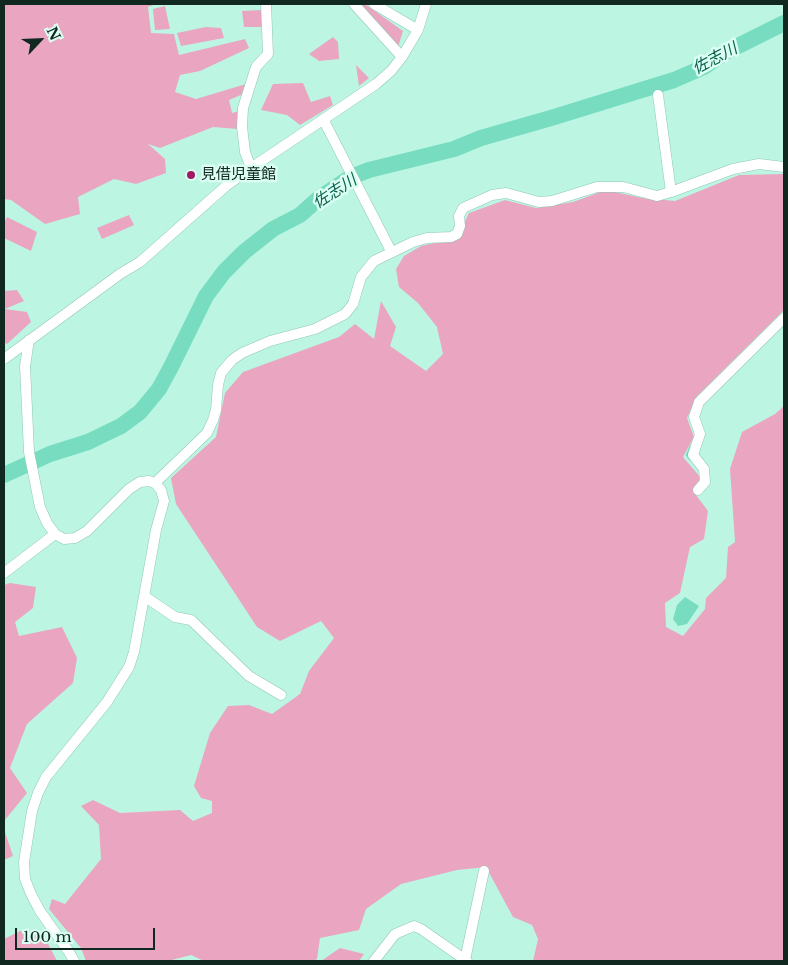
<!DOCTYPE html>
<html>
<head>
<meta charset="utf-8">
<style>
  body { margin:0 }
  #map { position:relative; width:788px; height:965px; overflow:hidden; background:#bcf6e3; font-family:"Libre Baskerville",serif }
  canvas { display:block }
  .frame { position:absolute; inset:0; border:5px solid #112821; pointer-events:none }
  .north { position:absolute; left:15px; top:15px; width:50px; height:50px; -webkit-text-stroke:4px #dbfef2; paint-order:stroke; rotate:65deg; font-size:14px; font-weight:700; line-height:20px; text-align:center; color:#112821 }
  .north::after { content:''; display:block; margin:auto; width:18px; height:22px; background:#112821; clip-path:polygon(50% 0,100% 100%,50% 72%,0 100%) }
  .scale { position:absolute; left:15px; top:928px; width:140px; height:22px; box-sizing:border-box; border:2px solid #112821; border-top:0; padding-left:6px; font-size:15px; line-height:18px; white-space:nowrap; color:#112821; -webkit-text-stroke:4px #dbfef2; paint-order:stroke }
</style>
</head>
<body>
<div id="map">
<canvas width="788" height="965"></canvas>
<div class="frame"></div>
<div class="north">N</div>
<div class="scale">100 m</div>
</div>
<script>
const ctx = document.querySelector('canvas').getContext('2d');
ctx.lineJoin = 'round';
function paint(path, color) { ctx.fillStyle = color; ctx.fill(path, 'evenodd'); }
const poly = rows => new Path2D(rows.map(r => 'M' + r).join(''));
function trace(path, color, width, dash) { ctx.strokeStyle = color; ctx.lineWidth = width; ctx.lineCap = dash ? 'butt' : 'round'; ctx.setLineDash(dash || []); ctx.stroke(path); }
function drawText(font, color, halo, rows, align = 'center') {
  ctx.font = font + ' "Libre Baskerville","Noto Sans JP",serif'; ctx.lineWidth = 5; ctx.setLineDash([]); ctx.textBaseline = 'middle'; ctx.strokeStyle = halo; ctx.fillStyle = color; for (const [text, x, y, turn = 0] of rows) {
    ctx.save(); ctx.translate(x, y); ctx.rotate((+turn || 0) * Math.PI / 180); ctx.textAlign = isNaN(turn) ? turn : align; if (halo) ctx.strokeText(text, 0, 0); ctx.fillText(text, 0, 0); ctx.restore();
  }
}
paint(poly([
  [4,4,156,4,148,7,151,33,174,34,179,55,245,39,249,48,200,71,180,75,175,92,196,99,246,84,243,94,229,100,232,113,239,111,238,129,213,127,160,148,148,144,165,159,166,173,136,184,114,179,78,197,80,214,45,224,11,200,4,199],
  [360,4,365,4,403,31,398,47],
  [165,6,170,29,155,30,153,9],
  [261,10,263,27,244,27,242,11],
  [206,27,221,28,224,38,181,46,177,33],
  [333,37,338,42,339,59,319,61,309,54],
  [356,65,369,78,359,86],
  [303,83,311,102,330,96,333,105,300,125,287,115,261,110,273,84],
  [784,174,784,310,697,396,687,418,694,437,683,457,701,478,693,491,708,511,704,539,690,547,680,593,665,603,666,627,683,636,705,609,706,598,726,578,728,547,735,542,730,469,742,432,775,414,784,406,784,961,533,961,538,939,532,925,513,917,486,867,457,870,401,884,366,909,359,930,320,938,317,959,314,961,204,961,191,955,168,961,86,961,81,948,49,909,52,899,65,904,101,859,99,825,81,806,93,800,120,813,180,810,193,821,212,813,212,801,201,798,194,786,210,733,228,706,249,705,272,714,300,694,309,671,334,638,321,621,280,641,257,627,176,504,171,478,216,437,225,393,243,372,339,337,355,324,374,339,381,301,396,327,390,346,426,371,443,354,437,327,418,303,399,287,396,269,404,256,421,246,457,238,469,213,505,200,536,208,573,202,606,190,642,198,675,201,739,175],
  [129,215,134,225,102,239,97,228],
  [7,217,37,232,31,251,4,238,4,223],
  [17,290,24,301,5,309,27,312,31,322,7,344,4,342,4,291],
  [10,583,36,587,33,608,15,622,19,636,62,627,77,658,73,683,27,724,10,768,27,793,4,821,4,585],
  [4,829,13,856,4,860],
  [20,931,45,938,57,961,4,961,4,939],
  [340,948,364,954,359,961,321,961]
]), '#eaa5c1');
paint(poly([
  [685,597,699,606,687,624,678,626,673,619,677,605]
]), '#78ddc0');
trace(poly([
  [690,459,687,455,691,446]
]), '#78ddc0', 2.5);
trace(poly([
  [4,475,50,454,88,442,121,426,140,412,159,389,171,367,206,296,224,272,244,252,273,229,300,215,318,199,351,177,369,170,454,149,481,138,551,118,674,80,704,67,726,52,784,23]
]), '#78ddc0', 16);
const minor = poly([
  [354,4,402,57],
  [374,4,418,30],
  [658,95,671,192],
  [323,119,391,251],
  [251,168,245,152,242,127,243,108,256,67,268,54,266,4],
  [29,340,25,366,29,452,40,507,47,523,55,534,64,539,75,538,87,531,129,489,140,482,149,481,155,483,161,490,164,501,156,530,134,652,129,667,107,702,46,777,38,793,32,811,24,862,25,879,31,894,40,911,69,952,74,961],
  [4,359,120,274,140,262,226,186,251,168,376,84,391,71,402,57,418,30,426,4],
  [155,483,207,433,213,420,216,410,218,385,221,373,232,360,242,353,270,341,315,329,345,314,353,304,361,277,374,261,413,242,427,238,451,237,457,234,460,226,459,216,463,208,492,195,506,193,539,202,552,201,597,187,623,187,657,196,671,192,733,169,759,164,784,167],
  [698,490,705,482,704,469,693,455,700,434,694,417,699,402,784,318],
  [4,573,55,534],
  [144,596,175,617,191,620,249,676,281,695],
  [465,960,484,871],
  [374,961,395,934,414,926,421,929,467,961]
]);
trace(minor, '#8ec7b5', 11);
trace(minor, '#fff', 10);
for (const [x, y, r, color] of [
  [191,175,5,"#a21a66"]
]) { const dot = new Path2D(); dot.arc(x, y, r, 0, 2 * Math.PI); ctx.fillStyle = color; ctx.fill(dot); trace(dot, '#dbfef2', 2); }
drawText('15px', '#112821', '#dbfef2', [
  ["見借児童館",201,175]
], 'left');
drawText('italic 16px', '#0c614f', '#dbfef2', [
  ["佐志川",715,59,-28],
  ["佐志川",335,192,-33]
]);
</script>
</body>
</html>
